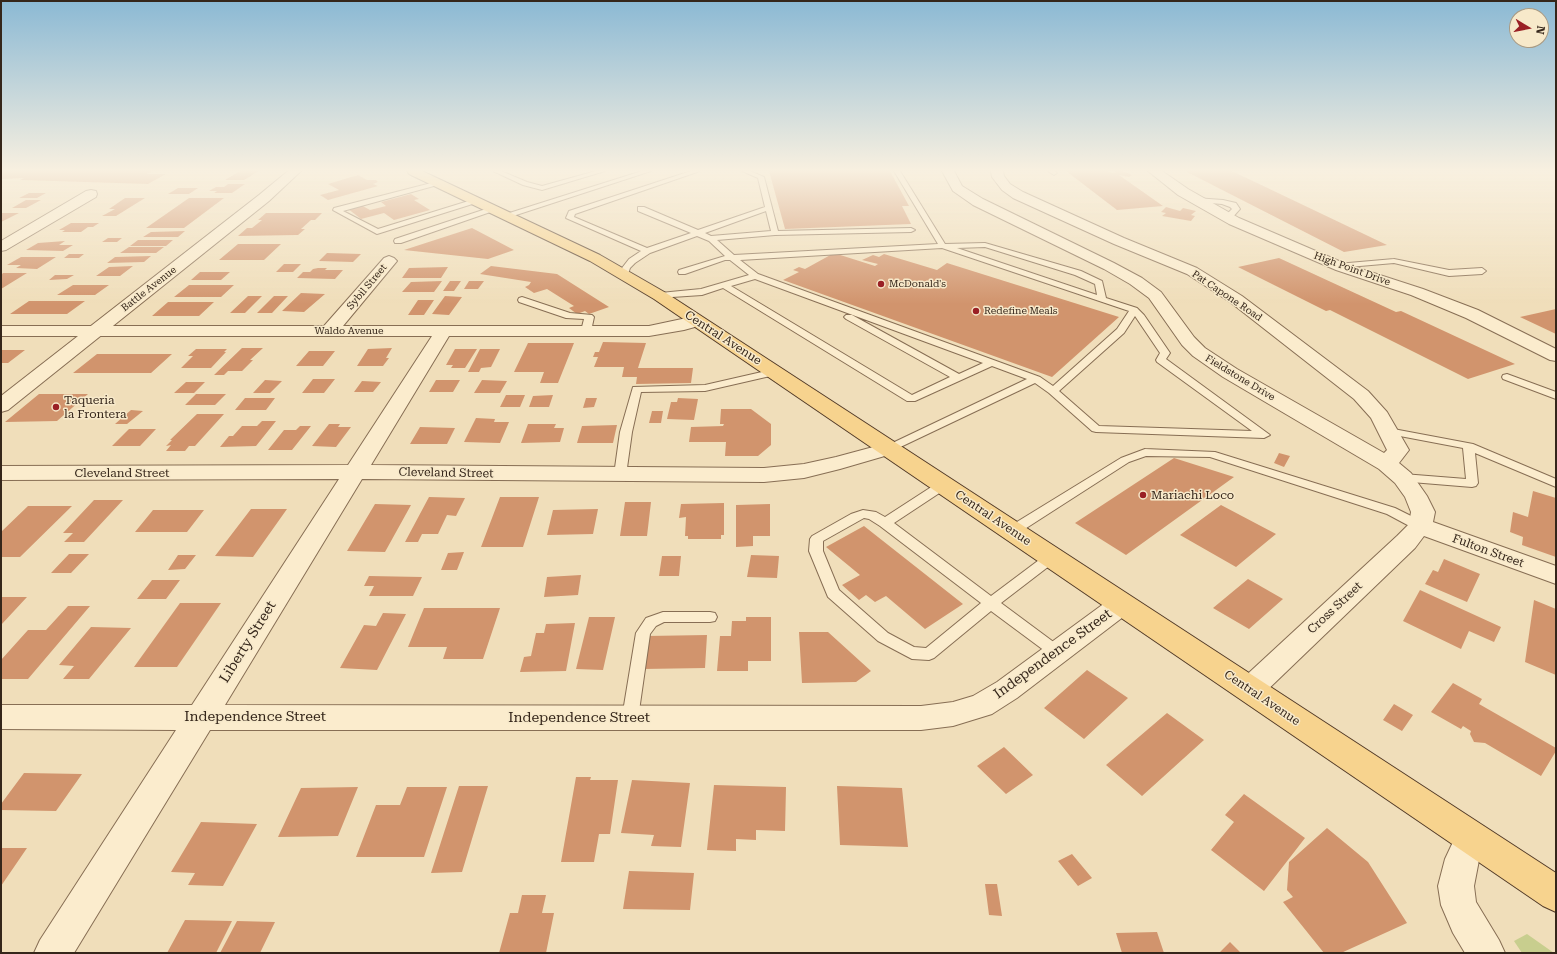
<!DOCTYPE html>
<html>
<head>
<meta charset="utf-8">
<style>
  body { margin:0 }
  #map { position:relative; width:1557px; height:954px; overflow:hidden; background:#f0deba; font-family:"Roboto Serif",serif }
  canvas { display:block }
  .frame { position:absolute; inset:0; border:2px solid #35261a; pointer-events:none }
  .north { position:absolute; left:1509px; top:8px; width:40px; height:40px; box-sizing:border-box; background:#f7e9ca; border:1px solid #a99b84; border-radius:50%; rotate:100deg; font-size:11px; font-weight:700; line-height:16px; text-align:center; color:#35261a }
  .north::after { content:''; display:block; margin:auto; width:14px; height:18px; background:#9a2025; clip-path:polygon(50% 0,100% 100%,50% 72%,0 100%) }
</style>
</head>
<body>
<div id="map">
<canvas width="1557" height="954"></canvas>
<div class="frame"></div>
<div class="north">N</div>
</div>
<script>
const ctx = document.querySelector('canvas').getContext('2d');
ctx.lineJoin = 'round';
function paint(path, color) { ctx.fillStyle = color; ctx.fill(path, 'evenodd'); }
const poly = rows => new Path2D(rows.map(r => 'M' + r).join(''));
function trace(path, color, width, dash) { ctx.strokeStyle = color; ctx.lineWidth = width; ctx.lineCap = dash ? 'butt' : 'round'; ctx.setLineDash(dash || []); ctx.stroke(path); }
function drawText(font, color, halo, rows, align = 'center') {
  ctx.font = font + ' "Roboto Serif",serif'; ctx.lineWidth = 3; ctx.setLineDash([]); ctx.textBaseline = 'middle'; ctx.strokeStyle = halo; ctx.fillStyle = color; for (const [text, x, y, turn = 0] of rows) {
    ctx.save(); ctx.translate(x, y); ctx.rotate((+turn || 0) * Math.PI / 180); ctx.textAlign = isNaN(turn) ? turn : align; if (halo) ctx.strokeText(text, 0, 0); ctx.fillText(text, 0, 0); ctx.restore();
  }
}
paint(poly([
  [1527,934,1554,953,1522,953,1514,941]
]), '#c8ce8e');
paint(poly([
  [1,171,153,171,147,174,166,174,148,184,20,180,24,178,1,179],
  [240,171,259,171,244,180,225,180],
  [769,171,890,171,909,206,902,206,911,224,785,229],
  [1066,171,1108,171,1112,173,1116,172,1115,171,1123,171,1132,175,1129,177,1119,175,1163,206,1117,210],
  [1185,171,1232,171,1387,245,1344,252],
  [358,175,367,180,376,180,378,182,373,184,378,186,328,200,320,195,339,190,328,184],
  [228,184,245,184,232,193,214,193,217,191,209,191,216,187,224,187],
  [178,188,198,188,189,194,168,194],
  [29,193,46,193,37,198,19,198],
  [411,194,419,199,414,200,430,210,394,220,384,213,361,219,347,208,361,205,370,210,386,206,381,202],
  [125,198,145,198,116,216,102,216,115,209,109,209],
  [189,198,224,198,184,228,146,228],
  [26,200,41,200,26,208,12,208],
  [1166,207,1180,211,1183,208,1196,211,1191,215,1195,216,1191,221,1162,216,1166,213,1161,212],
  [1,213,19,213,1,222],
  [266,213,322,213,315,220,311,220,301,229,305,229,298,235,238,236,247,228,252,228,262,220,258,220],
  [71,223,90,223,89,223,99,223,93,227,88,227,81,232,62,232,65,230,59,230],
  [472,228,514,250,488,259,404,250],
  [185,231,178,237,143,237,151,232],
  [108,238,122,238,117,242,102,242],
  [138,240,173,240,166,246,130,246],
  [65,241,59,245,73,245,63,251,26,250,38,243],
  [238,244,281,244,264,260,219,260],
  [129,247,164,247,156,253,120,253],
  [327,253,361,254,353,262,319,261],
  [834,253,875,266,878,264,862,260,873,255,879,257,884,254,937,270,947,263,1119,317,1052,377,783,280,799,272,793,270,799,267,805,269],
  [69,254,84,254,79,258,64,258],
  [151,256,144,262,107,263,115,257],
  [21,257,56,257,37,269,16,268,21,265,7,265],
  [1279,258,1396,312,1401,311,1515,364,1468,379,1330,310,1326,311,1238,267],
  [284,264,301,264,293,272,276,272],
  [133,266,120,276,96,276,109,267],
  [491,266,557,274,609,307,589,314,585,311,577,314,569,308,574,306,547,289,534,293,525,287,529,285,531,282,480,274],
  [448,267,441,278,402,278,409,268],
  [318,268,327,268,325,270,343,270,335,279,297,278,303,272,310,272,313,269],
  [200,272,230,272,221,280,191,280],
  [3,273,27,273,1,289,1,275],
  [55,275,74,275,67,279,49,280],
  [442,281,434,292,402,292,411,282],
  [450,281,461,281,454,291,443,291],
  [469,281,484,281,478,289,464,289],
  [73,285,109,285,95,295,57,295],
  [189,285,234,285,221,297,174,297],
  [301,293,325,294,304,312,282,311],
  [248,296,262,296,245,313,230,313],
  [274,296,288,296,272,313,257,313],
  [445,296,462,297,449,315,432,314],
  [418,300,434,300,424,315,408,315],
  [29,301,85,301,67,314,10,314],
  [168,302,214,302,199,316,152,316],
  [1556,309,1556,334,1520,317],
  [603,342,646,343,638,368,693,368,691,383,636,384,637,377,622,377,624,367,594,367,598,357,593,357,595,352,599,352],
  [528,343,574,343,558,383,540,383,544,372,514,372],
  [242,348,263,348,250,360,253,360,242,371,228,371,224,375,214,375],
  [392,348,386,358,389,358,383,366,357,366,368,349],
  [196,349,227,349,224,352,226,352,211,368,181,368,193,356,188,356],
  [455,349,477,349,465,368,451,368,453,365,446,365],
  [480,349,500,349,491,367,481,368,479,372,468,372],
  [1,350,25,350,8,363,1,363],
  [309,351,335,351,323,366,296,366],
  [97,354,172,354,151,373,73,373],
  [313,379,335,379,324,393,302,393],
  [265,380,282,381,270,393,253,393],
  [436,380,460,380,453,392,429,392],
  [482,380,507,381,500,393,474,393],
  [362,381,381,382,373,392,354,392],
  [186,382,205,382,194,393,174,393],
  [39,394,88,394,57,421,5,422],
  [196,394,226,394,215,405,185,405],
  [506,395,525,395,520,407,500,407],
  [553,395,549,407,529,407,533,396],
  [245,398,275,398,266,410,235,410],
  [586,398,597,398,594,407,583,408],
  [678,398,698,399,694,420,667,419,671,402,677,402],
  [721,409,751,409,771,424,771,445,758,456,725,456,726,442,689,442,691,427,723,426,724,424,720,424],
  [131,410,143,411,127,424,115,424],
  [652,411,663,411,661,423,649,423],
  [197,414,224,414,195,446,189,446,185,451,166,451,171,445,166,446,172,440,170,440],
  [476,418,495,419,494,422,509,422,500,443,464,442],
  [262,421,276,421,256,446,220,447,229,436,233,436,242,426,257,426],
  [329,424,340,424,338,427,351,427,336,447,312,446],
  [528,424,556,424,554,428,564,428,560,442,521,443],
  [617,425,613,443,577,443,582,426],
  [300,426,311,426,292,450,268,450,284,430,296,430],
  [420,427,455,428,447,444,410,444],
  [129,429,156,429,140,446,112,446],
  [1279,453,1290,456,1284,467,1274,463],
  [1174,458,1234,477,1126,555,1075,523],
  [1533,491,1556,498,1556,557,1522,545,1523,537,1510,532,1513,512,1528,517],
  [429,497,465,498,456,516,447,515,438,534,422,534,418,542,405,542],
  [500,497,539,497,523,547,481,547],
  [94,500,123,500,84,542,64,542,73,533,63,533],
  [625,502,651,502,647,536,620,536],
  [724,503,724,535,721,535,721,539,688,539,688,536,685,536,686,517,679,518,681,504],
  [375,504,411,505,385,552,347,551],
  [770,504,770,536,753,536,753,546,736,547,736,505],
  [1221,505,1276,534,1236,567,1180,535],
  [28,506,72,506,20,557,1,557,1,532],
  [251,509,287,509,253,557,215,556],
  [598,509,593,534,547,535,553,510],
  [153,510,204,510,187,532,135,532],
  [864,526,963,604,925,629,886,596,875,602,866,595,859,600,842,585,860,575,826,547],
  [464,552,457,570,441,570,448,553],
  [69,554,89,554,71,573,51,573],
  [178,555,196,555,185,569,168,570],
  [751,555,779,556,777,578,747,577],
  [662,556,681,556,679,576,659,576],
  [1444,559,1480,574,1467,602,1425,584,1433,570,1438,572],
  [581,575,578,595,544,597,547,577],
  [369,576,422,577,413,596,369,596,374,586,364,586],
  [1248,579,1283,599,1249,629,1213,608],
  [152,580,180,580,166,599,137,599],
  [1420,590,1501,627,1494,642,1469,631,1461,649,1403,621],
  [1,597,27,597,1,625],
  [1534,600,1556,609,1556,675,1525,662],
  [180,603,221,603,177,667,134,667],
  [68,606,90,606,28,679,1,679,1,660,28,630,46,630],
  [424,608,500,608,483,659,443,659,447,647,408,647],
  [383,613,406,614,377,670,340,668,364,625,376,626],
  [589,617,615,617,603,670,576,669],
  [746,617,771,617,771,661,748,661,748,671,717,671,720,636,731,636,732,621,746,621],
  [575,623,566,671,520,672,524,657,531,656,536,633,544,633,546,624],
  [91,627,131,628,89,679,63,679,74,666,59,665],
  [799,632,828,632,871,671,856,682,802,683],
  [707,635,705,668,643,669,647,636],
  [1087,670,1128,698,1084,739,1044,708],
  [1453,683,1482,699,1479,704,1556,748,1556,751,1541,776,1485,743,1474,742,1470,734,1471,731,1463,726,1461,729,1431,712],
  [1394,704,1413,715,1402,731,1383,720],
  [1167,713,1204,740,1142,796,1106,765],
  [1004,747,1033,775,1006,794,977,766],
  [24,773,82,774,56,811,1,810,1,804],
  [576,777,591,777,590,780,618,780,610,834,599,834,594,862,561,862],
  [632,780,690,783,681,847,651,846,654,835,621,833],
  [714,785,786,787,785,831,756,830,756,840,736,839,736,851,707,850],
  [459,786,488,786,462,872,431,873],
  [837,786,902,788,908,847,840,845],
  [358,787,338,836,278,837,301,788],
  [407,787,447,787,424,857,356,857,376,805,400,805],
  [1244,794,1305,838,1264,891,1211,850,1234,822,1225,815],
  [201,822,257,824,223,886,188,885,195,873,171,872],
  [1327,828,1368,862,1407,923,1341,953,1324,953,1283,902,1293,897,1287,890,1289,862],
  [1,848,27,848,1,886],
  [1072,854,1092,878,1078,886,1058,861],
  [629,871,694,873,690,910,623,909],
  [985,884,997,884,1002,916,989,915],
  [522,895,546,895,542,913,554,913,546,953,499,953,510,913,518,913],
  [185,920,232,921,216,953,167,953],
  [237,921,275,922,260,953,220,953],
  [1157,932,1164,953,1122,953,1116,933],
  [1230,942,1241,953,1219,953]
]), '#d1946d');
const service = poly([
  [493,171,501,171,527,182,542,186,596,171,605,171,542,190,523,185,493,171],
  [642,171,651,171,510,217,504,217,503,215,642,171],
  [691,171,700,171,575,214,574,217,647,248,691,233,638,211,638,207,644,207,698,230,765,207,758,178,742,171,750,171,764,177,778,231,911,228,915,230,911,232,775,235,717,240,734,255,938,244,894,171,900,171,945,244,985,243,1081,271,1102,281,1106,298,1137,308,1144,315,1170,353,1166,359,1270,435,1264,438,1096,432,1092,431,1049,393,1035,383,892,451,884,451,882,449,884,447,1027,379,992,366,915,401,907,401,723,288,702,295,657,298,656,296,657,294,660,293,701,289,749,275,730,260,725,260,685,274,679,274,678,272,679,270,725,256,709,241,697,236,650,253,635,263,630,268,627,277,624,278,620,275,622,268,629,259,641,251,566,218,569,211,691,171],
  [766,211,771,231,711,236,705,233,766,211],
  [985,247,1075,275,1095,284,1097,295,957,248,985,247],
  [942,248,1129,311,1117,329,1053,386,1040,377,758,274,740,260,942,248],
  [755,279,983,363,959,374,852,315,846,315,844,317,846,319,950,377,912,395,731,286,755,279],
  [1135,316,1160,353,1156,360,1157,362,1252,431,1099,426,1059,391,1124,333,1135,316],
  [1048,171,1055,171,1057,173,1054,175,1048,171],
  [439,181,442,183,441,184,343,211,378,229,475,199,478,199,482,201,377,234,333,210,334,208,439,181],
  [1195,198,1223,200,1236,203,1240,209,1231,219,1228,219,1224,217,1232,209,1230,207,1222,204,1198,202,1194,200,1195,198],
  [492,207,495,207,499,209,401,243,395,243,394,241,395,239,492,207],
  [1394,259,1449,270,1482,268,1486,271,1482,274,1449,276,1394,263,1337,268,1333,266,1337,264,1394,259],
  [522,297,570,313,592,315,594,317,591,331,586,334,581,331,584,319,566,318,519,302,518,300,519,298,522,297],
  [775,369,779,370,780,372,779,374,705,391,641,392,632,432,626,475,624,478,620,479,616,478,614,475,620,432,633,387,705,385,775,369],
  [1507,374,1556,392,1556,399,1503,379,1502,377,1503,375,1507,374],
  [1388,428,1473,444,1556,479,1556,487,1475,453,1478,483,1476,486,1472,487,1399,481,1397,478,1399,475,1403,474,1466,479,1463,448,1384,433,1382,431,1384,429,1388,428],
  [1145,449,1215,452,1395,508,1425,523,1426,526,1425,529,1420,530,1415,529,1387,514,1210,457,1146,456,1129,462,1017,534,1012,535,1007,534,1006,531,1007,528,1121,458,1145,449],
  [943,481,947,482,949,485,947,488,894,523,991,596,1047,554,1052,552,1057,554,1059,557,1057,560,1001,603,1063,649,1066,653,1063,657,1058,659,1053,657,991,611,934,658,929,660,912,659,878,641,828,597,809,551,810,539,812,536,851,514,863,510,876,512,885,517,939,482,943,481],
  [864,518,869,519,880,526,981,603,926,648,914,647,888,633,839,590,823,551,823,541,864,518],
  [663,612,710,612,715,613,717,617,715,621,710,622,664,622,656,626,650,634,638,718,636,723,630,725,624,723,622,718,636,633,646,618,663,612]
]);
const minor = poly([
  [942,171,954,171,962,186,983,199,1114,263,1142,278,1161,292,1194,337,1205,348,1237,369,1384,453,1387,450,1371,418,1354,399,1230,302,1187,274,1114,244,1013,198,1002,190,992,177,991,171,1003,171,1004,176,1010,184,1023,192,1124,238,1197,268,1242,296,1368,391,1387,412,1409,450,1399,463,1411,473,1427,496,1435,512,1433,522,1556,566,1556,584,1424,536,1415,548,1260,697,1250,701,1240,697,1236,689,1240,681,1397,536,1409,524,1411,512,1405,497,1395,483,1379,469,1223,377,1193,356,1182,345,1149,298,1130,284,1104,269,973,205,953,191,942,171],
  [1148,171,1162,171,1188,189,1239,218,1346,264,1423,289,1478,310,1556,349,1556,361,1550,360,1466,318,1411,295,1336,270,1229,224,1178,195,1148,171],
  [91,190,96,191,97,194,96,197,6,250,1,251,1,241,86,191,91,190],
  [389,256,394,258,397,261,343,326,649,326,696,316,702,317,704,321,702,325,684,330,649,336,449,336,371,465,764,468,804,464,836,457,888,443,895,445,899,449,895,453,840,469,804,478,764,482,362,479,225,705,921,706,953,702,973,696,997,682,1113,597,1122,594,1131,597,1135,604,1131,611,1017,698,992,714,953,726,921,730,210,730,74,953,34,953,40,940,176,730,1,729,1,705,192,705,339,479,1,480,1,466,348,465,432,336,1,336,1,326,324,326,384,258,389,256],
  [1472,822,1484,827,1489,838,1479,860,1474,886,1476,902,1499,940,1505,953,1465,953,1453,933,1441,905,1438,886,1445,859,1460,827,1472,822]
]);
const tertiary = poly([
  [288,171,301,171,269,201,8,410,1,412,1,396,259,195,288,171]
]);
const primary = poly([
  [407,171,422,171,600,255,666,293,1556,873,1556,912,1543,906,654,299,590,261,409,174,407,171]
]);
trace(service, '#876e54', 2);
trace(minor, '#876e54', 2);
trace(tertiary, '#876e54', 2);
trace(primary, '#543c29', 2);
paint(service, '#fbeccd');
paint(minor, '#fbeccd');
paint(tertiary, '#fbeccd');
paint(primary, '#f7d38e');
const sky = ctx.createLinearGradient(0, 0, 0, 304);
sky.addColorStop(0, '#8bb9d4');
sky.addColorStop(0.56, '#f8f0e0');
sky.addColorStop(1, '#f8f0e000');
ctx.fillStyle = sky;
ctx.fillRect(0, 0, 1557, 304);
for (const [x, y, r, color] of [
  [881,284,4,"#9a2025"],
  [976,311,4,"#9a2025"],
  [56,407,4,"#9a2025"],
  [1143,495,4,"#9a2025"]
]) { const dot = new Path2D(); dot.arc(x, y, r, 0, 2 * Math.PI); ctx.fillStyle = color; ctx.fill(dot); trace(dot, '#f7e9ca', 1.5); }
drawText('10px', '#35261a', '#f7e9ca', [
  ["High Point Drive",1352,269,20],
  ["Sybil Street",367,287,-50],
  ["Battle Avenue",149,289,-38],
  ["Pat Capone Road",1227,296,34],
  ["Waldo Avenue",349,331],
  ["Fieldstone Drive",1240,378,31]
]);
drawText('10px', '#35261a', '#f7e9ca', [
  ["McDonald's",889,284],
  ["Redefine Meals",984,311]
], 'left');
drawText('12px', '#35261a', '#f7e9ca', [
  ["Central Avenue",723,338,33],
  ["Cleveland Street",122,473],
  ["Cleveland Street",446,473,1],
  ["Central Avenue",993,518,34],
  ["Fulton Street",1488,551,20],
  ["Cross Street",1335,608,-43],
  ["Central Avenue",1262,698,34]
]);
drawText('12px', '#35261a', '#f7e9ca', [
  ["Taqueria",64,400],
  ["la Frontera",64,414],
  ["Mariachi Loco",1151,495]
], 'left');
drawText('14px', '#35261a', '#f7e9ca', [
  ["Liberty Street",248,642,-58],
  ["Independence Street",1053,654,-36],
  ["Independence Street",255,717],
  ["Independence Street",579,718]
]);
</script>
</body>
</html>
